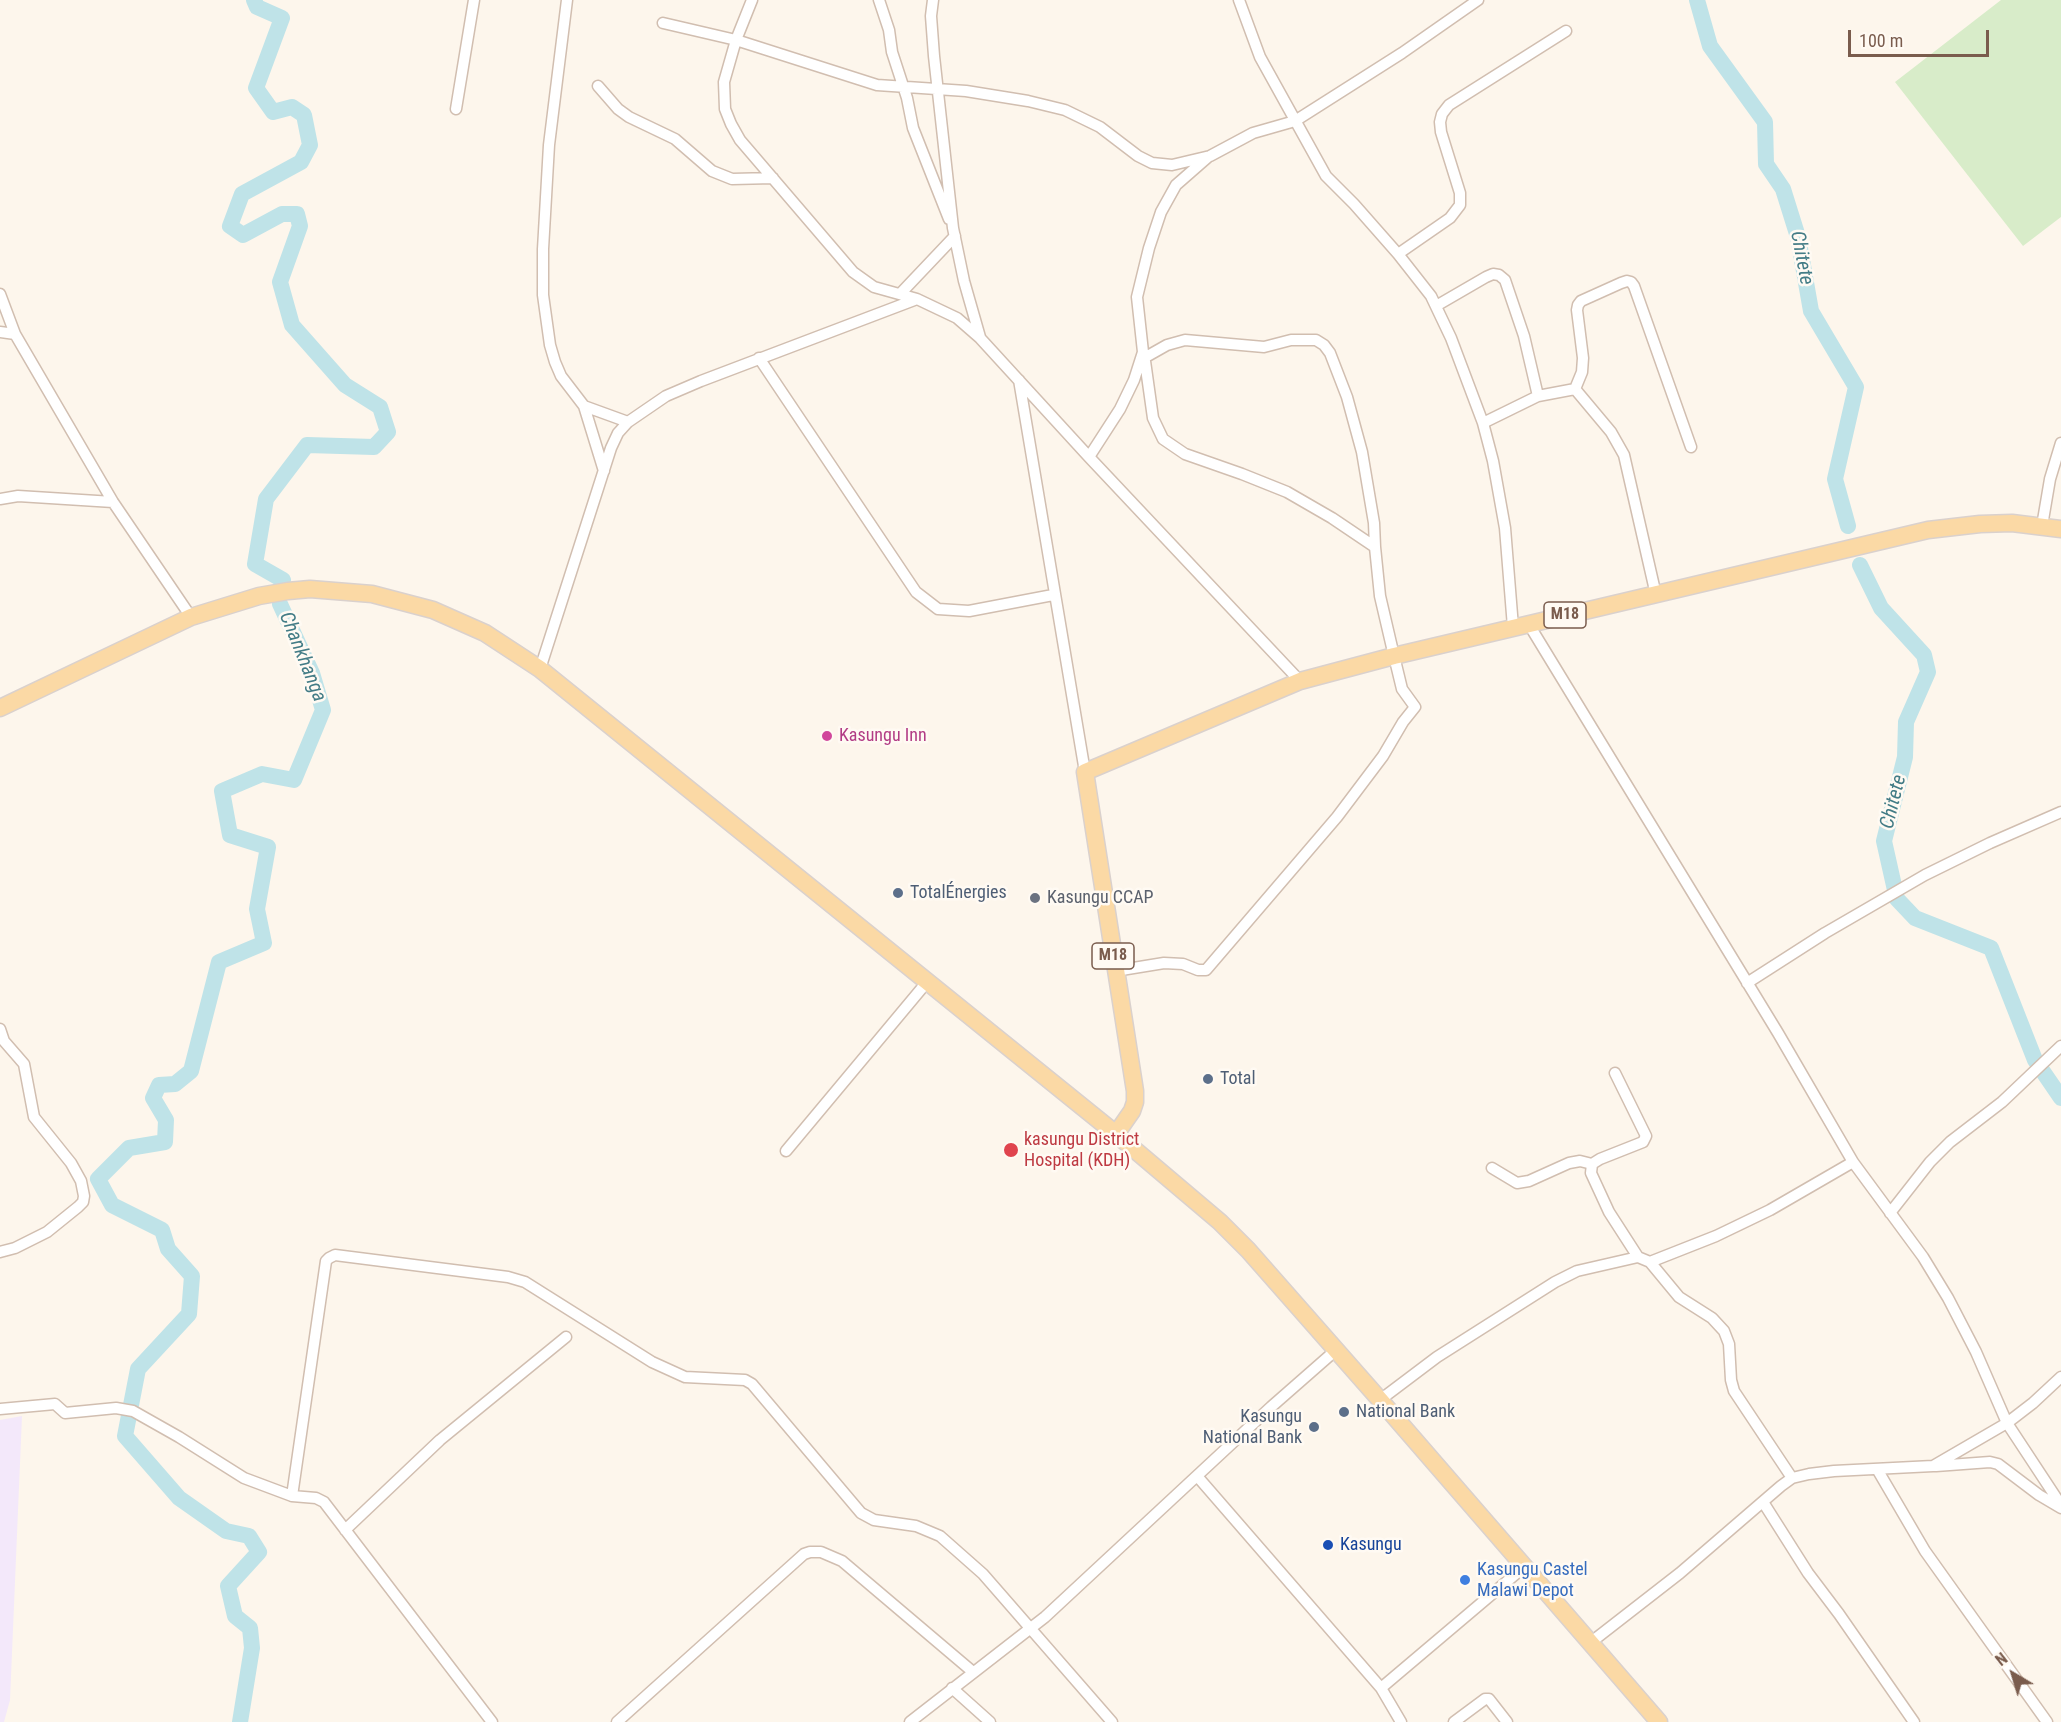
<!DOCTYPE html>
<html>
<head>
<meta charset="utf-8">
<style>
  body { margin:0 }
  #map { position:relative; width:2061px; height:1722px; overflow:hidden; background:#fdf6ec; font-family:"Roboto Condensed",sans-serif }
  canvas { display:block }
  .north { position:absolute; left:1983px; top:1644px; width:60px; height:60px; -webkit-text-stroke:4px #fffaf3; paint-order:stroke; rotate:322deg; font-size:16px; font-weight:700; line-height:24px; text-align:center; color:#7a5c4d }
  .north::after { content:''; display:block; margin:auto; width:21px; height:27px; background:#7a5c4d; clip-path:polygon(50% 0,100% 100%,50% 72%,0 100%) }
  .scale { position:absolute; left:1848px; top:30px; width:141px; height:27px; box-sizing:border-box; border:3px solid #7a5c4d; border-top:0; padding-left:8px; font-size:18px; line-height:21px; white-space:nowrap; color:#7a5c4d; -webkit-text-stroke:4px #fffaf3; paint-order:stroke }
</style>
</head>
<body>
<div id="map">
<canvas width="2061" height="1722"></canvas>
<div class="north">N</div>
<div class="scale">100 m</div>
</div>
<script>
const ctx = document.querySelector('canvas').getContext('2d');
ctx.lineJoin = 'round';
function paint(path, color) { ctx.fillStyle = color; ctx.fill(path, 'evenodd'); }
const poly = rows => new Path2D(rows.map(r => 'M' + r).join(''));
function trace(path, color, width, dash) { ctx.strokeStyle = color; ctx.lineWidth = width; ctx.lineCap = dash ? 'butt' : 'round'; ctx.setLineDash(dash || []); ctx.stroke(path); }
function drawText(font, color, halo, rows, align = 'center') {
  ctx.font = font + ' "Roboto Condensed",sans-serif'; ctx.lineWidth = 5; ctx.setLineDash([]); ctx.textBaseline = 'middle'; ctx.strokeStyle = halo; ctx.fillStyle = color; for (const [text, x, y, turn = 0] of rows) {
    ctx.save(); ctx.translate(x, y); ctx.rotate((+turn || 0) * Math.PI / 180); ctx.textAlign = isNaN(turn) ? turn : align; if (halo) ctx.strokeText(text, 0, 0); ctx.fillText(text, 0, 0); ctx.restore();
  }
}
paint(poly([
  [22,1416,10,1700,4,1722,0,1722,0,1420]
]), '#f3e8fa');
paint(poly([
  [2001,0,2061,0,2061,217,2023,246,1895,82]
]), '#d8ecc9');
trace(poly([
  [254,0,257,7,282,18,256,88,273,112,292,107,304,115,310,145,301,162,242,194,230,226,243,235,282,214,297,214,300,226,280,282,292,325,345,385,380,407,388,432,374,447,307,445,266,499,255,564,283,580],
  [1697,0,1710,46,1765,122,1766,164,1783,189,1798,237,1811,311,1856,387,1835,479,1848,526],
  [1860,565,1881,608,1924,655,1928,672,1906,722,1905,757,1884,841,1897,899,1915,918,1991,948,2035,1060,2061,1098],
  [240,1722,252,1648,250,1628,235,1616,228,1586,259,1552,249,1536,226,1531,179,1498,125,1436,138,1369,189,1314,192,1276,168,1249,162,1230,112,1205,98,1179,129,1148,165,1142,166,1120,153,1098,159,1085,175,1084,191,1071,219,962,264,943,257,909,268,847,230,835,222,791,262,774,294,780,323,710,312,673,280,604]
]), '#bfe3e8', 16);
const minor = poly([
  [567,0,549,145,543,249,543,295,550,345,555,362,561,376,584,406,604,471],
  [752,0,736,40,724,82,725,109,731,124,740,140,853,272,874,287,917,299],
  [879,0,889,30,892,52,907,98,913,128,949,219],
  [933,0,931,16,934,56,953,228,964,281,980,337],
  [1239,0,1260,57,1326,176,1354,204,1398,254,1431,296,1451,338,1483,423,1493,461,1505,528,1513,627],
  [663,23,736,40,877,85,966,91,1028,101,1065,110,1100,127,1138,156,1152,163,1172,165,1210,156,1253,133,1295,121,1402,53,1478,0],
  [598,86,618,109,629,117,675,139,712,171,732,179,773,178],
  [456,109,474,0],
  [1398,254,1450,218,1460,205,1460,193,1441,132,1440,122,1442,114,1449,105,1566,31],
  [0,294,15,334,113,502,191,617],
  [900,294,955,236],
  [1436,306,1486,277,1493,274,1499,275,1505,280,1524,336,1538,396],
  [0,332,15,334],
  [1144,354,1153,418,1163,439,1185,454,1242,474,1287,492,1332,518,1375,547],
  [759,358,916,592,938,609,969,611,1053,595],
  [1019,380,1085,772],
  [1575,389,1582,372,1583,358,1577,310,1578,305,1581,301,1621,283,1627,281,1631,282,1634,286,1691,447],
  [584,406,628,422],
  [1483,423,1538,396,1575,389,1611,432,1624,455,1656,595],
  [1089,457,1120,409,1134,380,1143,352,1137,297,1149,248,1161,212,1176,185,1208,157],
  [0,499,18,496,113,502],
  [2042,526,2050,479,2061,443],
  [1528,623,1778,1033,1853,1162,1923,1257,1948,1298,1976,1352,2007,1423,2061,1505],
  [540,669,611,448,618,433,628,422,666,396,701,381,917,299,957,318,980,338,1089,457,1300,681],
  [1115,971,1164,963,1183,964,1198,970,1206,970,1337,817,1383,756,1403,722,1415,707,1402,689,1394,656,1380,596,1375,547,1374,523,1362,452,1347,397,1330,353,1324,345,1316,340,1291,340,1264,347,1185,340,1167,345,1144,358],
  [1747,983,1825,933,1925,875,1990,843,2061,812],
  [0,1029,4,1041,24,1064,34,1117,71,1163,81,1181,84,1196,83,1202,78,1207,47,1232,15,1248,0,1252],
  [1615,1073,1646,1136,1643,1142,1600,1159,1592,1164,1591,1173,1609,1212,1638,1257],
  [786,1151,927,982],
  [1492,1168,1517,1183,1529,1181,1569,1163,1580,1161,1592,1164],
  [1890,1213,1930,1162,1950,1142,2002,1102,2061,1046],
  [1650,1262,1679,1297,1712,1318,1724,1331,1729,1344,1731,1380,1734,1391,1792,1478],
  [1380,1400,1437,1357,1555,1282,1577,1271,1638,1257,1650,1262,1716,1236,1770,1210,1853,1162],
  [0,1409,55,1404,65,1413,116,1408,133,1411,179,1437,244,1478,292,1496,316,1498,324,1502,492,1722],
  [1936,1466,1990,1462,1998,1464,2039,1495,2061,1508],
  [1877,1469,1925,1551,2047,1722],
  [1197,1476,1381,1688,1401,1722],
  [292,1496,326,1261,329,1258,335,1255,508,1277,525,1282,652,1362,685,1377,745,1380,752,1384,861,1513,874,1520,916,1526,940,1536,983,1574,1112,1722],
  [1763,1502,1808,1573,1839,1614,1914,1722],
  [345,1530,440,1440,566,1337],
  [1590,1643,1680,1573,1781,1486,1792,1478,1809,1474,1834,1471,1933,1466,2007,1423,2033,1403,2061,1377],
  [952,1688,990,1722],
  [1381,1688,1524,1567],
  [617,1722,804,1554,810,1552,821,1552,842,1561,973,1672],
  [910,1722,1045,1617,1271,1407,1336,1350],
  [1454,1722,1485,1699,1489,1699,1507,1722]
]);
const primary = poly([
  [0,708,191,617,259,596,288,591,310,589,372,594,433,610,485,633,540,669,1116,1134,1220,1222,1248,1250,1380,1400,1659,1722],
  [1116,1134,1132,1111,1135,1102,1135,1091,1085,772,1300,681,1394,656,1928,530,1980,524,2012,523,2061,529]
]);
trace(minor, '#d1beb0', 13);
trace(primary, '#dad1cd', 19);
trace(minor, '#fff', 10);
trace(primary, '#fbd9a5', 16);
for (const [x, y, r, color] of [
  [827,736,6,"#d1479c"],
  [898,893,6,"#5c6f8a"],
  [1035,898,6,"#6b7280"],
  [1208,1079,6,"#5c6f8a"],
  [1011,1150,8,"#e0444e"],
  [1344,1412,6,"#5c6f8a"],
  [1314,1427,6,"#5c6f8a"],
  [1328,1545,6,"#1a4fb4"],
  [1465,1580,6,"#3f7fe0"]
]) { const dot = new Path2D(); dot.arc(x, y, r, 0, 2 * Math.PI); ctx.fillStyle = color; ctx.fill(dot); trace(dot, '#fffaf3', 2); }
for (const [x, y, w] of [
  [1565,615,42],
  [1113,956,42]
]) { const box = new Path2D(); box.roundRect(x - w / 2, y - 13, w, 26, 4.5); ctx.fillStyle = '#fffaf3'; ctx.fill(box); trace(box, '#7a5c4d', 1.5); }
drawText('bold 16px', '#7a5c4d', null, [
  ["M18",1565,615],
  ["M18",1113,956]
]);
drawText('18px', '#b23c85', '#fffaf3', [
  ["Kasungu Inn",839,736]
], 'left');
drawText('18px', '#4e5e75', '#fffaf3', [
  ["TotalÉnergies",910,893],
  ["Total",1220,1079],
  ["National Bank",1356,1412],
  ["Kasungu",1302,1417,"right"],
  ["National Bank",1302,1438,"right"]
], 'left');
drawText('18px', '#5b616d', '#fffaf3', [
  ["Kasungu CCAP",1047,898]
], 'left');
drawText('18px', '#be3a42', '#fffaf3', [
  ["kasungu District",1024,1140],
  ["Hospital (KDH)",1024,1161]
], 'left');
drawText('18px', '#164399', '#fffaf3', [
  ["Kasungu",1340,1545]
], 'left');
drawText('18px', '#366cbe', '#fffaf3', [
  ["Kasungu Castel",1477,1570],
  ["Malawi Depot",1477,1591]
], 'left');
drawText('italic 20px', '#437c86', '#fffaf3', [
  ["Chitete",1801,258,79],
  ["Chankhanga",302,657,68],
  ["Chitete",1894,802,-76]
]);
</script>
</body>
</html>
